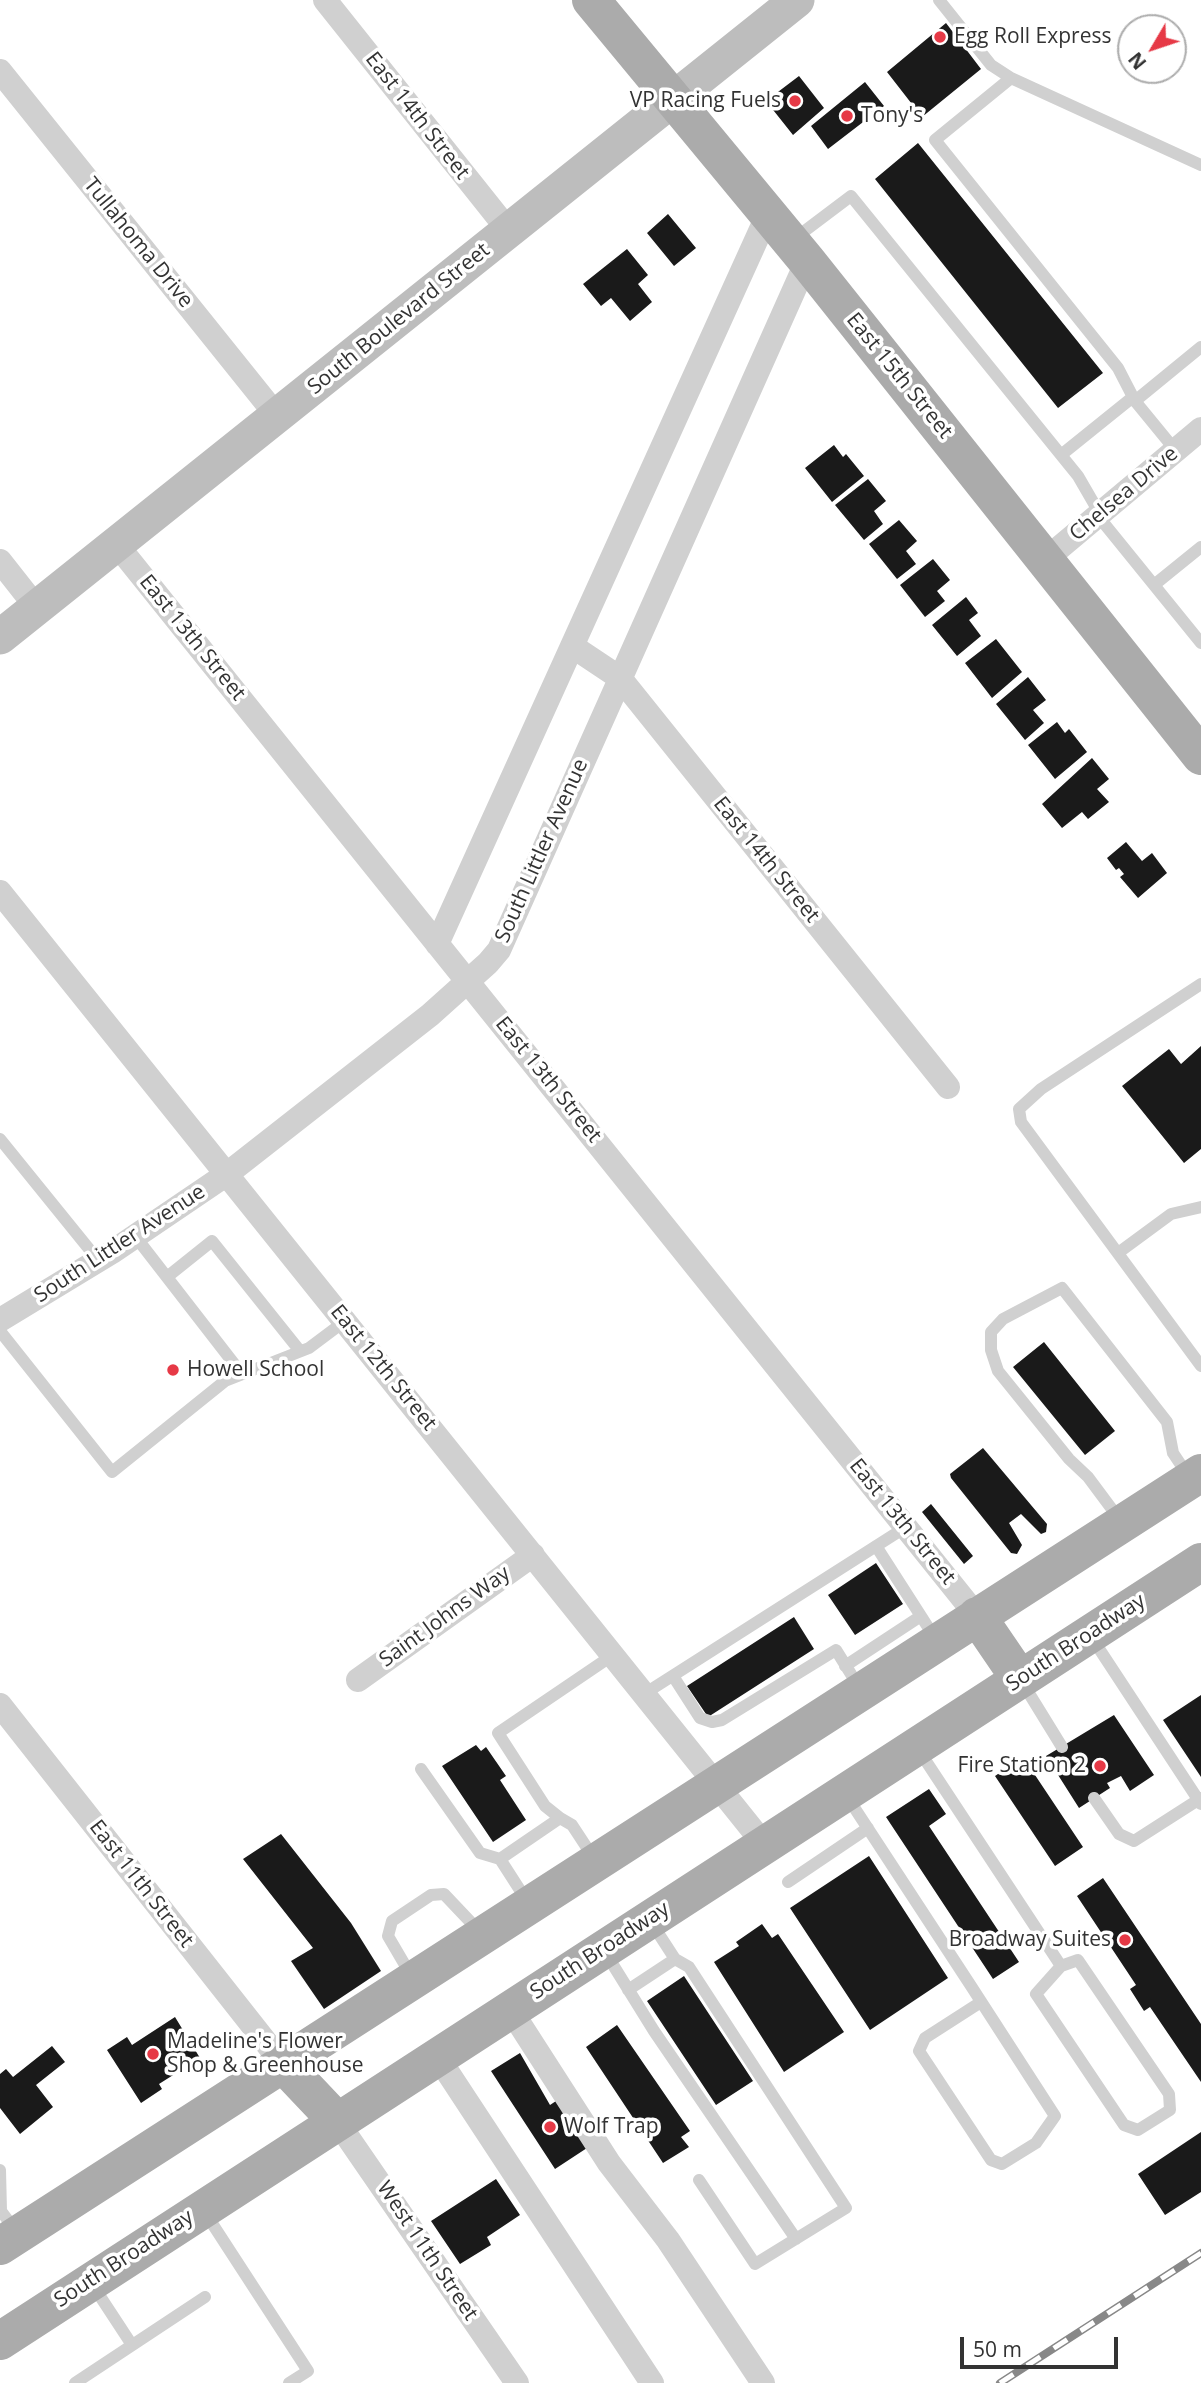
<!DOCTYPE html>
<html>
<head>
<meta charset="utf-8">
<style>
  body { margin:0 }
  #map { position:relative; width:1201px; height:2383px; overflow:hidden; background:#fff; font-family:"Open Sans",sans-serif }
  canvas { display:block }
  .north { position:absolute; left:1117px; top:14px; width:70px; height:70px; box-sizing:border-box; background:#fff; border:2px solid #adadad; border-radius:50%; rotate:231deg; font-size:19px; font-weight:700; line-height:28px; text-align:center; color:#333 }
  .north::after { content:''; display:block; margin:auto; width:24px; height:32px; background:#e63946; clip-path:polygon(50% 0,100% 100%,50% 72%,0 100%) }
  .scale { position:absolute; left:960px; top:2337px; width:158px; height:32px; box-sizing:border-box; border:4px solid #333; border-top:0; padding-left:9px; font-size:21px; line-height:24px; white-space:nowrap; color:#333; -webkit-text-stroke:5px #fff; paint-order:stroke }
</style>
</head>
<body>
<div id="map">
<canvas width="1201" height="2383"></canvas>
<div class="north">N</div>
<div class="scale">50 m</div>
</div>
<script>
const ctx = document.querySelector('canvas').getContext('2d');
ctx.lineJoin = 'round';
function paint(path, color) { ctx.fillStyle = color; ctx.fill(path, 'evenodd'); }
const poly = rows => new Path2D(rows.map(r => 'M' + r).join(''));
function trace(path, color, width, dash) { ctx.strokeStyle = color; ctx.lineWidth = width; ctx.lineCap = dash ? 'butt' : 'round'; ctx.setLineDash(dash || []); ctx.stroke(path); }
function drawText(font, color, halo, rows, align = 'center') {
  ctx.font = font + ' "Open Sans",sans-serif'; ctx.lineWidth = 7; ctx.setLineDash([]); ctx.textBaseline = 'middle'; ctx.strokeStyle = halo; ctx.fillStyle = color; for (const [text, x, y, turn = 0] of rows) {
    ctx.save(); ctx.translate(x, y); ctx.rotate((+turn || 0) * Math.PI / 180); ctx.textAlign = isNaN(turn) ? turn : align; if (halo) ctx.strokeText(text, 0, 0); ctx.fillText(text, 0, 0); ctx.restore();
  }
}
paint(poly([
  [946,23,981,69,922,117,887,72],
  [799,76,824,108,793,135,766,101],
  [865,82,884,106,828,149,811,126],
  [918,143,1103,373,1058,408,875,179],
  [668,214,696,248,674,266,647,233],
  [627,249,648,275,638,284,652,302,630,321,611,298,601,306,583,284],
  [834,445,843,457,846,454,864,476,832,502,805,468],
  [868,479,886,501,874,511,883,524,864,540,835,505],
  [899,520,917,541,906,551,916,564,897,579,869,544],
  [933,559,950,580,937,591,945,601,925,617,900,585],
  [966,597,978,613,969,620,981,636,957,656,932,625],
  [996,639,1022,672,992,698,965,663],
  [1028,677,1046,700,1033,710,1044,723,1025,740,996,704],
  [1057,722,1065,733,1069,729,1087,752,1055,779,1028,745],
  [1092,758,1109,779,1097,789,1109,802,1088,819,1082,812,1062,828,1042,804],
  [1126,842,1142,861,1152,853,1167,873,1138,898,1120,877,1124,874,1119,868,1116,870,1107,858],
  [1201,1046,1201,1149,1184,1163,1122,1086,1169,1049,1181,1064],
  [1044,1342,1115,1431,1085,1455,1013,1367],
  [983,1448,1047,1524,1046,1532,1041,1534,1021,1514,1009,1523,1022,1545,1017,1554,1011,1553,951,1478,950,1474],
  [931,1504,973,1556,964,1564,922,1512],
  [876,1563,903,1604,855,1635,828,1595],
  [794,1617,814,1649,708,1717,687,1686],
  [1201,1695,1201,1777,1163,1720],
  [1114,1715,1154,1775,1130,1791,1121,1776,1107,1783,1110,1788,1079,1808,1046,1756],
  [476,1745,481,1751,486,1747,506,1776,500,1780,526,1820,493,1842,442,1766],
  [1023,1757,1083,1847,1055,1866,995,1776],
  [929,1789,946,1814,929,1826,1019,1962,993,1979,886,1817],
  [281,1834,351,1923,381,1971,324,2009,291,1961,313,1948,243,1859],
  [869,1856,948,1978,870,2030,790,1908],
  [1103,1878,1201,2024,1201,2082,1150,2007,1144,2011,1130,1989,1136,1985,1077,1896],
  [762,1924,772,1938,778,1934,844,2032,784,2072,714,1962,739,1946,736,1942],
  [684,1976,753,2081,716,2105,647,2001],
  [175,2017,200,2058,159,2084,162,2089,141,2103,107,2050,127,2037,132,2045],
  [617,2025,690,2131,681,2137,689,2147,663,2163,586,2047],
  [52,2046,65,2062,36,2085,53,2107,20,2134,0,2108,0,2074,6,2069,13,2077],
  [520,2053,550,2105,556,2101,587,2148,555,2169,491,2071],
  [1201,2132,1201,2192,1165,2215,1138,2174],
  [496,2179,520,2215,487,2237,491,2245,460,2264,431,2221]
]), '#1a1a1a');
trace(poly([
  [939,0,991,65,1011,78,1201,165],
  [1011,78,935,140,1118,368,1135,401,1176,451],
  [794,239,851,196,1078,476,1100,514],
  [1135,401,1201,347],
  [1061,455,1133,397],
  [1098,516,1201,643],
  [1154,585,1201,547],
  [1201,984,1041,1089,1019,1109,1021,1122,1201,1366],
  [0,1139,98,1260],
  [135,1236,242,1374],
  [1118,1253,1171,1214,1201,1207],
  [167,1277,212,1241,300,1351],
  [0,1331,112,1472,225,1381,309,1348,345,1321],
  [1120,1520,1088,1477,1069,1459,998,1371,991,1350,991,1332,1003,1319,1062,1288,1167,1422,1173,1453,1189,1477],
  [876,1546,935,1638],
  [1092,1638,1201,1804],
  [845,1666,921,1616],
  [673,1676,700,1718,712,1722,722,1720,836,1650,859,1687],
  [1022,1682,1062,1747],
  [644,1694,906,1527],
  [918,1749,1061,1966,1078,1960,1169,2094,1170,2110,1138,2130,1124,2125,1036,1994,1061,1966],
  [421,1769,480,1853,500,1859],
  [846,1795,971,1986,1055,2116,1036,2143,1002,2164,991,2160,919,2051,925,2038,981,2002],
  [1094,1798,1119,1834,1134,1841,1201,1798],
  [560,1818,545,1806,498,1733,613,1655],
  [788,1882,868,1828],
  [527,1901,500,1859,560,1818,572,1825,595,1860],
  [605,1952,654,2031,796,2239],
  [675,1959,689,1967,846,2208,755,2264,699,2180],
  [412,1977,388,1936,392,1921,431,1895,444,1894,480,1932],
  [628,1990,675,1959,651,1922],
  [0,2170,1,2211,16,2231],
  [206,2214,308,2371,289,2383],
  [92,2284,132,2345],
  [75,2383,205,2297]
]), '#d0d0d0', 12);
trace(poly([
  [325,0,509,231],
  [0,71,277,416],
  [117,545,977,1616],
  [1046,559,1201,429],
  [0,561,37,608],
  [572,646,620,678,948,1087],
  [0,892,764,1844],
  [437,944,768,214],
  [0,1320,112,1252,227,1174,430,1015,488,963,499,950,807,261],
  [358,1680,533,1555],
  [0,1705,283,2064],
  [510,2009,609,2163,668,2240,763,2383],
  [437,2056,652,2383],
  [336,2120,517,2383]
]), '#d0d0d0', 24);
trace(poly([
  [0,637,797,0]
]), '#bdbdbd', 35);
trace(poly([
  [591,0,807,261,1201,756],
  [977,1616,1020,1679],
  [283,2064,336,2120],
  [0,2246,1201,1473],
  [0,2341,1201,1562]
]), '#ababab', 38);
const rail = poly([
  [1000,2383,1201,2253]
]);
trace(rail, '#888', 8);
trace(rail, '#fff', 5, [16]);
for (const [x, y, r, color] of [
  [940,37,7,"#e63946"],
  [795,101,7,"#e63946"],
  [847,116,7,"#e63946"],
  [173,1370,7,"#e63946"],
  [1100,1766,7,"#e63946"],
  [1125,1940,7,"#e63946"],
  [153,2054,7,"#e63946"],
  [550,2127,7,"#e63946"]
]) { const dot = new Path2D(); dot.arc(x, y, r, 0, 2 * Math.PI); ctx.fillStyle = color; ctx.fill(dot); trace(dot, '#fff', 2.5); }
drawText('21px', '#333', '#fff', [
  ["Egg Roll Express",954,37],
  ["VP Racing Fuels",781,101,"right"],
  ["Tony's",861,116],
  ["Howell School",187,1370],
  ["Fire Station 2",1086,1766,"right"],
  ["Broadway Suites",1111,1940,"right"],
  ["Madeline's Flower",167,2042],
  ["Shop & Greenhouse",167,2066],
  ["Wolf Trap",564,2127]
], 'left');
drawText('21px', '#333', '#fff', [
  ["East 14th Street",417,116,52],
  ["Tullahoma Drive",138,243,51],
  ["South Boulevard Street",399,319,-39],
  ["East 15th Street",899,376,51],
  ["Chelsea Drive",1124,494,-40],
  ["East 13th Street",192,638,51],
  ["South Littler Avenue",542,851,-66],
  ["East 14th Street",766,860,51],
  ["East 13th Street",548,1080,51],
  ["South Littler Avenue",120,1244,-33],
  ["East 12th Street",383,1368,51],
  ["East 13th Street",902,1522,51],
  ["Saint Johns Way",445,1617,-36],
  ["South Broadway",1076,1643,-33],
  ["East 11th Street",141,1884,52],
  ["South Broadway",600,1951,-33],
  ["West 11th Street",427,2251,56],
  ["South Broadway",124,2259,-33]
]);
</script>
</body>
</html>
